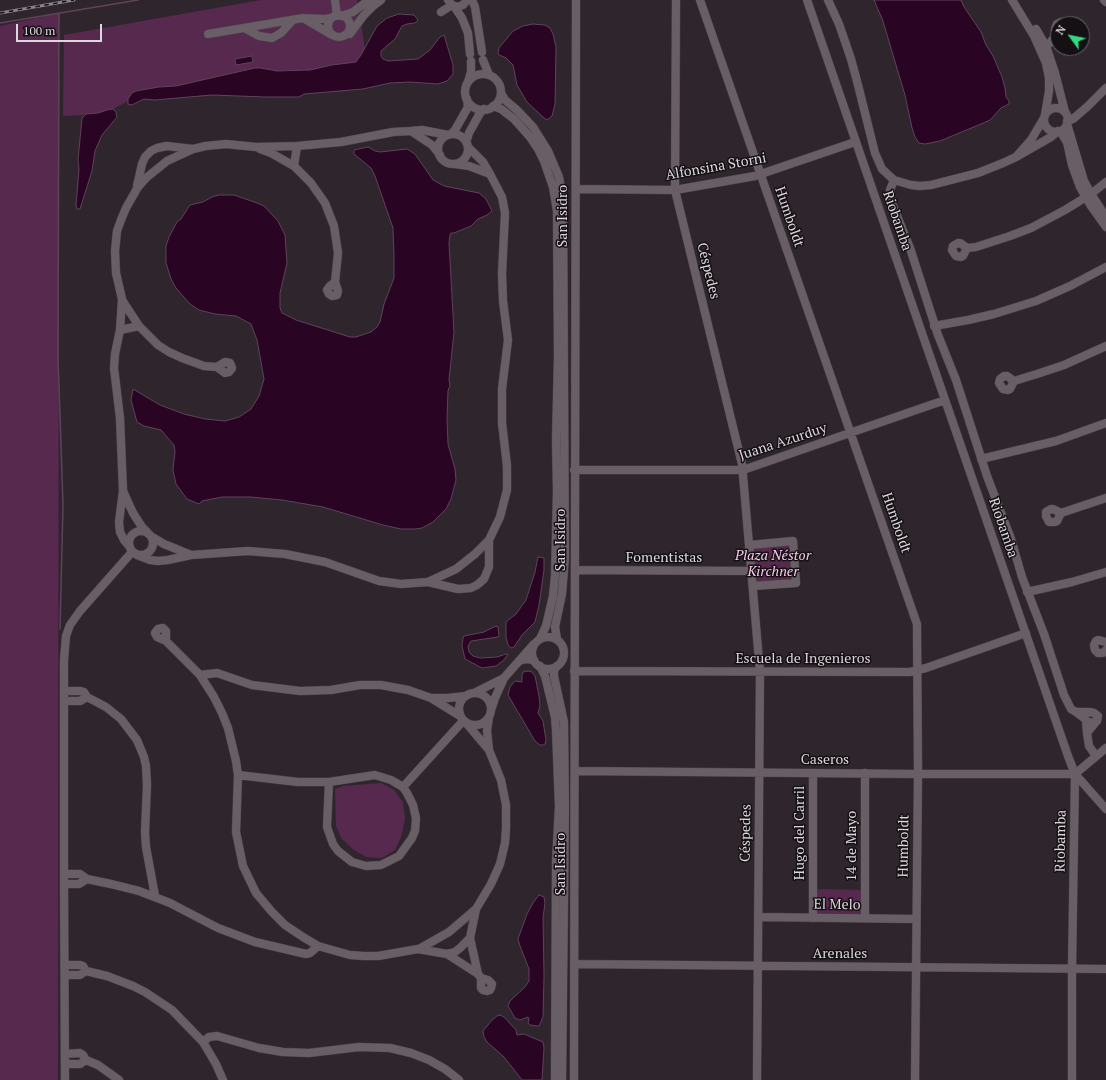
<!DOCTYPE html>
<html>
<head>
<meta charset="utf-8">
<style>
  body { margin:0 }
  #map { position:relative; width:1106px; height:1080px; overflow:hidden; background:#2f262d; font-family:"PT Serif",serif }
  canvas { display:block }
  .north { position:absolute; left:1050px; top:16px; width:40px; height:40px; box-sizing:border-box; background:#151014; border:1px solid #656064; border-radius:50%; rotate:303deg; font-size:11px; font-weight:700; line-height:16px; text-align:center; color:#ddd7dc }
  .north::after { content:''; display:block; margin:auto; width:14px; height:18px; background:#33d882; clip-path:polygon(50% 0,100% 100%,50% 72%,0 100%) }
  .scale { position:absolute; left:16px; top:24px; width:86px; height:18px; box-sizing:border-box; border:2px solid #ddd7dc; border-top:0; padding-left:5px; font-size:12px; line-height:14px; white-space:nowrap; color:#ddd7dc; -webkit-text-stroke:3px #151014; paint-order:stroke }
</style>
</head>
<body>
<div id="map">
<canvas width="1106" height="1080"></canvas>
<div class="north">N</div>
<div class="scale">100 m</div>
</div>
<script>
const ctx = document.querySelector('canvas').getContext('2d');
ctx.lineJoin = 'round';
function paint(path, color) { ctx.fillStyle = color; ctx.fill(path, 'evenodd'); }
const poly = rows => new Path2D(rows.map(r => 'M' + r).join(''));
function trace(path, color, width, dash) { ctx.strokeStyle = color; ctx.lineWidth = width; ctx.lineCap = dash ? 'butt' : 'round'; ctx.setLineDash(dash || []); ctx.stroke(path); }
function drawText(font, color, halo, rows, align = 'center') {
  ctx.font = font + ' "PT Serif",serif'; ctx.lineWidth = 3; ctx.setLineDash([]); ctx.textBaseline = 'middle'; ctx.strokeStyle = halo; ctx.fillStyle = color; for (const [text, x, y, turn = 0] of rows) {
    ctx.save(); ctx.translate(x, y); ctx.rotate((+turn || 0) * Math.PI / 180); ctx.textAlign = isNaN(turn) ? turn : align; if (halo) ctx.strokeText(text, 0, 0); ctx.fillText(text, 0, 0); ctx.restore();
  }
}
paint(poly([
  [261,0,357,0,365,49,356,62,332,65,310,70,277,71,261,68,255,68,176,86,159,87,132,93,128,101,113,109,107,110,98,113,92,113,83,115,63,116,64,35],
  [59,13,58,1080,0,1080,0,26],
  [790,544,792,581,756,584,753,548],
  [381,783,394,790,403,802,405,819,401,837,395,850,382,858,366,857,354,850,342,839,336,826,335,789,343,786],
  [816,889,863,890,861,913,858,916,818,914,815,912]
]), '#57294e');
const water = poly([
  [874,0,961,0,964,7,981,32,986,45,993,56,1002,77,1005,88,1006,97,1009,101,1009,104,1001,108,990,120,981,124,940,141,925,144,919,143,915,137,912,128,905,95,893,55,883,21,874,0],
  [399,14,414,15,418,20,415,23,407,24,402,26,395,39,381,51,381,56,383,59,388,61,418,59,430,50,440,37,444,35,453,65,453,74,447,81,438,84,410,82,390,83,363,89,304,94,299,97,265,97,212,95,155,100,144,99,134,104,131,105,128,104,128,99,132,93,136,91,159,87,176,86,255,68,261,68,277,71,310,70,332,65,356,62,361,55,377,26,387,18,399,14],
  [533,24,545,25,550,28,553,34,556,47,555,104,552,116,547,120,544,118,527,102,517,85,513,65,506,58,499,55,498,53,499,48,513,31,523,26,533,24],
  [252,56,253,62,236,65,235,59,252,56],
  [113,109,116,112,117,117,102,135,95,151,92,171,80,209,77,209,76,206,79,169,78,160,82,118,86,114,98,113,107,110,113,109],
  [368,147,375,151,380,152,407,149,415,154,433,180,444,186,479,193,486,199,492,211,487,215,478,219,471,226,454,233,451,233,450,235,449,243,454,332,449,380,450,385,448,391,447,419,448,444,455,469,456,480,451,499,446,509,433,522,422,528,415,529,401,529,383,525,323,507,282,500,251,497,222,497,202,501,199,504,187,499,176,484,173,470,175,451,174,445,161,430,144,426,137,422,131,400,133,389,160,405,184,414,205,419,225,421,239,417,251,409,259,396,264,379,257,340,251,324,236,316,215,314,199,310,190,304,176,288,171,279,166,263,166,246,169,237,177,222,181,219,190,205,203,202,212,197,219,195,234,195,257,203,264,206,278,221,285,235,287,263,280,293,280,308,282,313,296,320,350,337,356,337,371,332,377,327,380,322,384,304,394,278,394,256,393,228,375,176,371,168,354,154,354,150,368,147],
  [538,557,544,558,544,570,539,605,535,622,522,635,514,647,511,648,508,645,506,637,506,622,516,614,526,600,535,572,538,557],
  [496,626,498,627,499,636,498,637,471,641,468,646,469,652,473,656,480,658,497,657,506,654,508,654,504,660,496,666,482,668,465,659,462,646,463,638,464,636,484,632,496,626],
  [528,671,532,672,535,676,539,696,540,706,538,713,543,721,546,740,545,744,543,745,540,745,535,741,508,695,510,687,515,681,522,682,522,675,523,672,528,671],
  [539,895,544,897,545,903,543,918,544,976,543,1017,539,1026,537,1026,530,1025,528,1023,529,1019,528,1017,520,1020,515,1018,508,1006,510,1001,525,987,529,981,529,969,520,946,518,939,527,914,533,903,539,895],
  [500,1015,504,1017,516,1030,517,1035,524,1034,543,1042,544,1048,542,1080,522,1080,504,1057,487,1042,484,1037,483,1031,492,1020,497,1016,500,1015]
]);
paint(water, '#290423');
trace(water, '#5f435a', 1);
trace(poly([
  [59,13,58,357,63,505,60,629],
  [0,23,138,0]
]), '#5f435a', 1.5);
const minor = poly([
  [335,0,337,16],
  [448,0,452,5,457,7,463,5,467,0],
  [472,0,475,7,482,52],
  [676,0,675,190,742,464,760,672,757,1080],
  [700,0,917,624,918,774,915,1080],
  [807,0,1068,756,1075,774,1072,969,1072,1080],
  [828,0,839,24,851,59,858,85,875,153,882,169,894,180,911,185,920,186,931,185,978,173,1003,163,1016,157],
  [1012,0,1034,36,1046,63,1049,78,1049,91,1045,115],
  [1104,0,1106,2],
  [454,6,462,18,468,33,470,54],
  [441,12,452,5],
  '328 26a11 11 0 1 1 22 0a11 11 0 1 1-22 0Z',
  [341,16,353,12,369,0],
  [244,28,259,36,272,38,281,33,293,20],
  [1036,29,1046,46,1055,73,1065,112],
  [208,34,303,18],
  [350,34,364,15,373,6,381,0],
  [332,35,303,18,324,19,332,18],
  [1041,49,1050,43,1056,35,1055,29,1057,24,1061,22,1067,24],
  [483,60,489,75],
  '465 92a18 18 0 1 1 36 0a18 18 0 1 1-36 0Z',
  [468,82,471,72,471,61],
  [501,93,505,100,517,110,533,127,548,151,559,177,563,201,565,557,562,594,555,627,557,639],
  [493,106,501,109,514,119,530,137,538,149,544,161,553,187,557,211,558,356,556,441,557,491,555,576,553,596,546,626,540,639],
  '1044 120a12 12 0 1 1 24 0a12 12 0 1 1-24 0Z',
  [1044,118,1031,140,1016,157,1051,137,1058,131],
  [1067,121,1073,119,1088,106,1106,88],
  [1067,124,1084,181,1091,194,1106,217],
  [1060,131,1067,142,1072,165,1080,187,1091,206,1106,227],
  [451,134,455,130,468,107,467,99],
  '438 149a15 15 0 1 1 30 0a15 15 0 1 1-30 0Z',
  [466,142,469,133,480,113,484,109],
  [260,149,271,153,294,166,311,183,325,203,334,226,338,253,335,282,338,291,337,295,332,296,329,294,327,290,330,286,335,282],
  [440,155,432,145,411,131,422,130,448,135],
  [455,164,469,166,490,174,483,162,468,147],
  [294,166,297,146],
  [894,180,890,190,891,201,910,248,938,335,956,380,987,476,1011,539,1022,577,1044,634,1064,695,1071,709,1076,712],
  [137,186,142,164,145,157,151,151,157,148,167,146,193,149],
  [576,189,675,190,755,176,855,142],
  [967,248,963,256,961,257,956,256,952,250,953,246,958,243,960,243,967,248,976,247,1010,236,1031,228,1065,210,1091,194,1106,182],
  [122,300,139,326,158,345,169,352,182,358,204,366,217,367,225,373,229,372,232,368,230,363,225,362,217,367],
  [934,326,968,320,994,314,1036,301,1070,286,1106,267],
  [120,330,139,326],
  [1014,381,1010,389,1008,390,1003,389,999,383,1000,379,1004,376,1007,376,1014,381,1037,374,1064,365,1106,346],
  [981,459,1056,441,1106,423],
  [574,470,743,470,945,400],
  [123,491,120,418,114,368,115,354,120,330,122,299,116,273,115,251,117,231,121,220,126,208,138,187,146,178,167,161,193,149,206,146,226,144,256,147,297,146,341,142,393,132,411,131],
  [1061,513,1057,521,1055,522,1049,522,1046,516,1046,512,1051,509,1053,509,1061,513,1106,498],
  '129 543a12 12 0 1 1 24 0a12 12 0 1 1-24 0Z',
  [750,545,793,541,796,583,753,586],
  [129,546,124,540,120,532,119,522,123,491,133,513,142,527,147,532],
  [137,555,150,560,158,561,168,560,191,555,164,544,152,537],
  [191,555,248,551,285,554,325,562,379,581,401,584,428,582,456,569,475,554,489,540,500,517,507,490,507,466,502,423,502,389,508,340,503,301,502,274,505,213,502,197,490,174],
  [575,570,752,571],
  [428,582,458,589,471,588,477,585,484,579,489,567,489,540],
  [1027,592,1072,582,1106,572],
  '532 653a16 16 0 1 1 32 0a16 16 0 1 1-32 0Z',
  [166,641,166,631,163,628,158,629,155,633,157,637,166,641,200,675,214,697,222,713,228,728,236,761,238,775,236,832,243,866,256,893,272,912,285,925,303,937,318,946,350,955,364,956,378,956,418,949,447,954,455,952,460,948,470,938,476,909],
  [1106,642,1098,640,1096,641,1094,645,1095,650,1098,653,1103,653,1106,650],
  [534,660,526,659,519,661,534,644],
  [540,666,545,676,555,717,556,730,559,806,556,862,555,1080],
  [557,666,554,670,554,676,564,722,565,806,562,1080],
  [574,671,910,672,926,668,1026,633],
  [200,675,217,673,252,685,300,691,331,690,360,685,381,685,408,690,431,698],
  [504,678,519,661],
  '459 709a16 16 0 1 1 32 0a16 16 0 1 1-32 0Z',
  [474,693,504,678,495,698,491,710],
  [87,697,106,707,121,719,137,740,144,757,146,766,147,785,145,832,146,847,155,896],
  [65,701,80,701,87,697,84,692,80,691,65,691],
  [460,716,431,698,448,698,466,696],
  [1084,718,1076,712,1089,712,1094,713,1098,716,1097,721,1091,723,1086,721,1084,716,1087,712],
  [1086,721,1087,733,1095,723],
  [467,724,489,750,487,731,489,717],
  [1087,733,1089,746,1096,756],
  [575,771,918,774,1075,774],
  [1075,774,1106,809],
  [1075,774,1106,748],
  [238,775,298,782,329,782,375,775,391,780,403,787,407,793,413,805,416,818,415,831,412,838,399,856,381,865,366,866,352,862,338,851,333,844,327,827,329,782],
  [403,787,463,721],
  [64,874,80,874,87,879,111,884,139,891,170,903,218,928,255,942,306,954,310,953,318,946],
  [64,884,79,884,87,879],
  [758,917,916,919],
  [813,918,813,773],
  [865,918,865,773],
  [419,949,449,932,476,909,491,884,500,864,505,843,506,829,506,805,501,780,489,750],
  [447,954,478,974,470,938],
  [575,964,1106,969],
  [86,971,107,976,133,986,145,992,172,1010,203,1042,216,1064,223,1080],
  [478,974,481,978,488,980,492,984,491,988,490,990,487,991,483,990,481,988,481,978],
  [65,975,80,975,86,971,83,966,80,965,65,965],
  [203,1042,209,1037,217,1036,259,1048,283,1052,309,1053,359,1047,390,1048,411,1053,429,1060,445,1069,459,1080],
  [86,1060,98,1065,119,1080],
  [65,1064,80,1064,86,1060,83,1055,80,1053,65,1054],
  [65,1080,64,884,64,660,66,636,70,625,80,611,132,552],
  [574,1080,576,0]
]);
trace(minor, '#4a4349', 9);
trace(minor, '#695e66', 8);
const rail = poly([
  [0,13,74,0]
]);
trace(rail, '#898288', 3);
trace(rail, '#151014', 1.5, [4.5]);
drawText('14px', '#ddd7dc', '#151014', [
  ["Alfonsina Storni",716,167,-10],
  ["San Isidro",563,216,-90],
  ["Humboldt",789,217,71],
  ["Riobamba",897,221,71],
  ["Céspedes",708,271,76],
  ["Juana Azurduy",783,442,-18],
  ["Humboldt",896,523,71],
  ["Riobamba",1003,528,71],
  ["San Isidro",561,540,-90],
  ["Fomentistas",664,558],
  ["Escuela de Ingenieros",803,659],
  ["Caseros",825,760],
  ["Céspedes",746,833,-89],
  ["Hugo del Carril",800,833,-90],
  ["Riobamba",1061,841,-89],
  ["14 de Mayo",852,846,-90],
  ["Humboldt",904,846,-89],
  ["San Isidro",561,864,-90],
  ["El Melo",837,905,1],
  ["Arenales",840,954]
]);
drawText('italic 14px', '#f5caeb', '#151014', [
  ["Plaza Néstor",773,556],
  ["Kirchner",773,572]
]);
</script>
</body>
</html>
